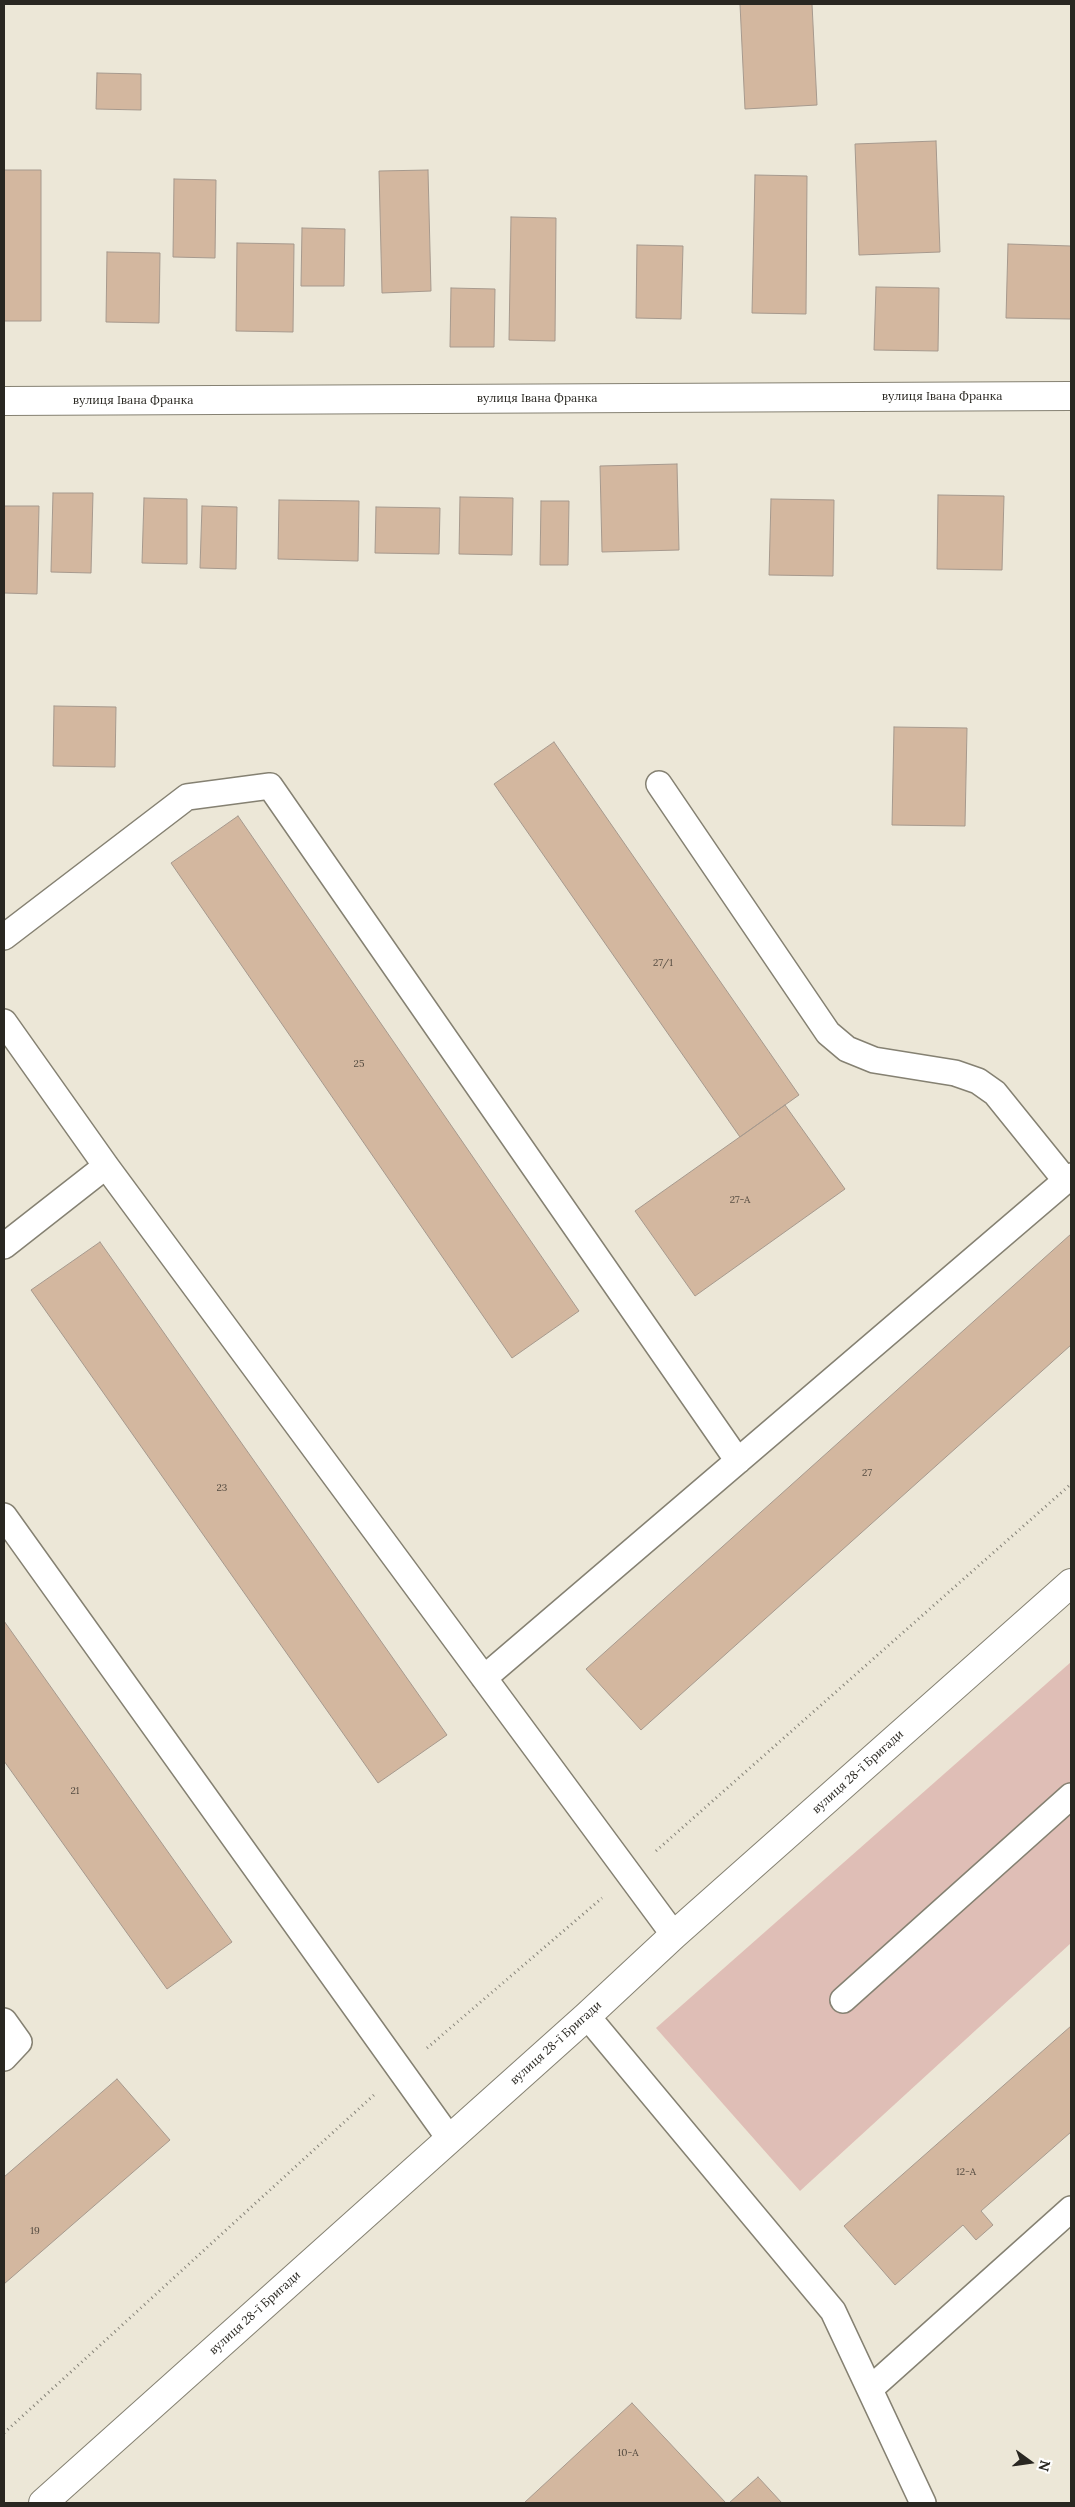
<!DOCTYPE html>
<html>
<head>
<meta charset="utf-8">
<style>
  body { margin:0 }
  #map { position:relative; width:1075px; height:2507px; overflow:hidden; background:#ece7d7; font-family:Lora,serif }
  canvas { display:block }
  .frame { position:absolute; inset:0; border:5px solid #292721; pointer-events:none }
  .north { position:absolute; left:1005px; top:2437px; width:50px; height:50px; -webkit-text-stroke:4px #fff; paint-order:stroke; rotate:104deg; font-size:14px; font-weight:700; line-height:20px; text-align:center; color:#292721 }
  .north::after { content:''; display:block; margin:auto; width:18px; height:22px; background:#292721; clip-path:polygon(50% 0,100% 100%,50% 72%,0 100%) }
</style>
</head>
<body>
<div id="map">
<canvas width="1075" height="2507"></canvas>
<div class="frame"></div>
<div class="north">N</div>
</div>
<script>
const ctx = document.querySelector('canvas').getContext('2d');
ctx.lineJoin = 'round';
function paint(path, color) { ctx.fillStyle = color; ctx.fill(path, 'evenodd'); }
const poly = rows => new Path2D(rows.map(r => 'M' + r).join(''));
function trace(path, color, width, dash) { ctx.strokeStyle = color; ctx.lineWidth = width; ctx.lineCap = dash ? 'butt' : 'round'; ctx.setLineDash(dash || []); ctx.stroke(path); }
function drawText(font, color, halo, rows, align = 'center') {
  ctx.font = font + ' Lora,serif'; ctx.lineWidth = 4.5; ctx.setLineDash([]); ctx.textBaseline = 'middle'; ctx.strokeStyle = halo; ctx.fillStyle = color; for (const [text, x, y, turn = 0] of rows) {
    ctx.save(); ctx.translate(x, y); ctx.rotate((+turn || 0) * Math.PI / 180); ctx.textAlign = isNaN(turn) ? turn : align; if (halo) ctx.strokeText(text, 0, 0); ctx.fillText(text, 0, 0); ctx.restore();
  }
}
paint(poly([
  [1071,1662,1071,1943,800,2191,656,2028]
]), '#dfbeb6');
const building = poly([
  [740,4,812,4,817,105,745,109,740,4],
  [97,73,141,74,141,110,96,109,97,73],
  [936,141,940,252,859,255,855,144,936,141],
  [4,170,41,170,41,321,4,321,4,170],
  [428,170,431,291,382,293,379,171,428,170],
  [755,175,807,176,806,314,752,313,755,175],
  [174,179,216,180,215,258,173,257,174,179],
  [511,217,556,218,555,341,509,340,511,217],
  [302,228,345,229,344,286,301,286,302,228],
  [237,243,294,244,293,332,236,331,237,243],
  [1008,244,1071,246,1071,319,1006,318,1008,244],
  [637,245,683,246,681,319,636,318,637,245],
  [107,252,160,253,159,323,106,322,107,252],
  [876,287,939,288,938,351,874,350,876,287],
  [451,288,495,289,494,347,450,347,451,288],
  [677,464,679,550,602,552,600,466,677,464],
  [53,493,93,493,91,573,51,572,53,493],
  [938,495,1004,496,1002,570,937,569,938,495],
  [460,497,513,498,512,555,459,554,460,497],
  [144,498,187,499,187,564,142,563,144,498],
  [771,499,834,500,833,576,769,575,771,499],
  [279,500,359,501,358,561,278,559,279,500],
  [541,501,569,501,568,565,540,565,541,501],
  [4,506,39,506,37,594,4,593,4,506],
  [202,506,237,507,236,569,200,568,202,506],
  [376,507,440,508,439,554,375,553,376,507],
  [54,706,116,707,115,767,53,766,54,706],
  [894,727,967,728,965,826,892,825,894,727],
  [554,742,799,1095,740,1137,494,784,554,742],
  [238,816,579,1311,512,1358,171,863,238,816],
  [785,1105,845,1189,695,1296,635,1211,785,1105],
  [1071,1234,1071,1345,641,1730,586,1669,1071,1234],
  [100,1242,447,1735,378,1783,31,1290,100,1242],
  [4,1621,232,1942,167,1989,4,1761,4,1621],
  [1071,2026,1071,2132,981,2211,993,2225,976,2240,963,2225,895,2285,844,2226,1071,2026],
  [117,2079,170,2140,4,2284,4,2177,117,2079],
  [632,2403,726,2503,524,2503,632,2403],
  [758,2477,782,2503,729,2503,758,2477]
]);
paint(building, '#d3b79f');
trace(building, '#a6998d', 1);
const lane = poly([
  [659,784,828,1033,847,1049,874,1060,955,1073,978,1081,995,1093,1066,1181],
  [4,937,187,797,270,786,738,1461],
  [4,1022,106,1166,674,1935],
  [4,1246,106,1166],
  [4,1516,449,2138],
  [484,1678,1071,1176],
  [843,2000,1071,1796],
  [587,2016,833,2311,923,2503],
  [4,2021,19,2042,4,2058],
  [870,2389,1071,2209]
]);
const street = poly([
  [4,401,1071,396]
]);
const secondary = poly([
  [43,2503,587,2016,674,1935,1071,1583]
]);
trace(lane, '#858172', 28);
trace(street, '#858172', 30);
trace(secondary, '#858172', 30);
trace(poly([
  [656,1851,1071,1484],
  [427,2048,602,1898],
  [4,2433,375,2094]
]), '#868378', 3, [1, 4]);
trace(lane, '#fff', 25);
trace(street, '#fff', 28);
trace(secondary, '#fff', 28);
drawText('10px', '#544b40', null, [
  ["27/1",663,963],
  ["25",359,1064],
  ["27-А",740,1200],
  ["27",867,1473],
  ["23",222,1488],
  ["21",75,1791],
  ["12-А",966,2172],
  ["19",35,2231],
  ["10-А",628,2453]
]);
drawText('12px', '#292721', '#fff', [
  ["вулиця Івана Франка",942,397],
  ["вулиця Івана Франка",537,399],
  ["вулиця Івана Франка",133,401],
  ["вулиця 28-ї Бригади",858,1772,-42],
  ["вулиця 28-ї Бригади",556,2043,-42],
  ["вулиця 28-ї Бригади",255,2313,-42]
]);
</script>
</body>
</html>
